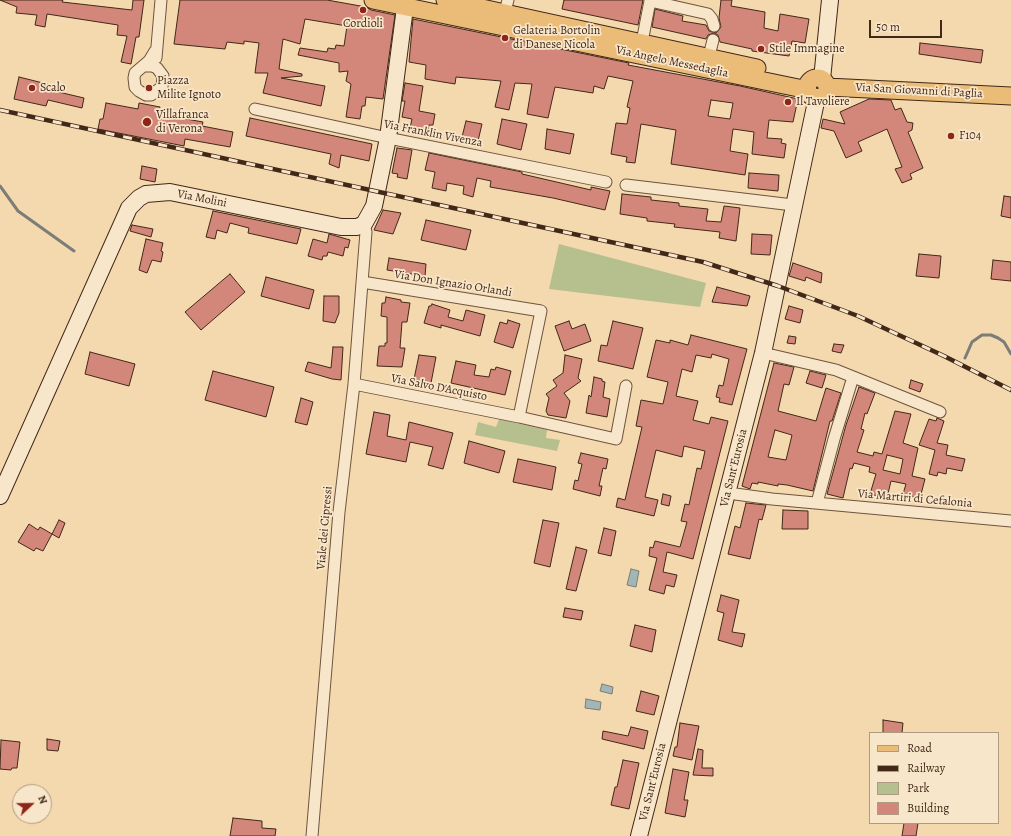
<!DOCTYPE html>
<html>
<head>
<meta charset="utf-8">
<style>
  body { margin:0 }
  #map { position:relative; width:1011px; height:836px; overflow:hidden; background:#f4d8ae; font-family:Alegreya,serif }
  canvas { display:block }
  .legend { position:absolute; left:869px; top:732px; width:130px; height:92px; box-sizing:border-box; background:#f8e6ca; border:1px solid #af9a83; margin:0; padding:5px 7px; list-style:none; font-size:12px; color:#422818 }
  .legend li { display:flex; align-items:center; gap:8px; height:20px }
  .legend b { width:20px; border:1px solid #af9a83 }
  .north { position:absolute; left:12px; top:784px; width:40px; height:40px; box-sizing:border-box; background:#f8e6ca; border:1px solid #af9a83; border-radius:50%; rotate:68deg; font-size:11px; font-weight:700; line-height:16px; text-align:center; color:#422818 }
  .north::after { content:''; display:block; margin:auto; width:14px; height:18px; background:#8f2418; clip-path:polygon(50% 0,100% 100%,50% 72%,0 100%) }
  .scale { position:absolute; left:869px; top:20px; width:73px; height:18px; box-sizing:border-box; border:2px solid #422818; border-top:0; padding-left:5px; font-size:12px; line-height:14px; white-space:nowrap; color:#422818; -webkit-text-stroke:3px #f8e6ca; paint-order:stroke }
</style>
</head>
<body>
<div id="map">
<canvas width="1011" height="836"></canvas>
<ul class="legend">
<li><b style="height:5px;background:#eabc77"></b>Road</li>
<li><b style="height:5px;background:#422818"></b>Railway</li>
<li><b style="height:11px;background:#b6c08e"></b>Park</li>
<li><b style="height:11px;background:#d2877a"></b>Building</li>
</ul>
<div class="north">N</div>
<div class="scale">50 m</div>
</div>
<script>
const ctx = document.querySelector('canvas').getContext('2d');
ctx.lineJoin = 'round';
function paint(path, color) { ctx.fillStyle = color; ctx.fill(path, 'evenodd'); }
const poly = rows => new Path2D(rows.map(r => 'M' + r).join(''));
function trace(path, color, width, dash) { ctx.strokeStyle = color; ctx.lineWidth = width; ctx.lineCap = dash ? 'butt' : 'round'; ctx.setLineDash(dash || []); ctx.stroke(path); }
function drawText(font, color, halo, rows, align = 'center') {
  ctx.font = font + ' Alegreya,serif'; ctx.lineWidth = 3.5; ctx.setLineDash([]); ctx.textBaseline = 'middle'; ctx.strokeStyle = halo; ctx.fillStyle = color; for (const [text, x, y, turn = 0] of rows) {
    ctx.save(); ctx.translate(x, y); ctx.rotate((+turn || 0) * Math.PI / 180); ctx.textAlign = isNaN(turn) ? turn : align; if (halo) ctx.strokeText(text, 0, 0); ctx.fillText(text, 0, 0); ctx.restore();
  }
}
paint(poly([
  [559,244,706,283,700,307,549,289],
  [499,419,547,430,546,438,560,440,557,451,475,435,478,422,496,427]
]), '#b6c08e');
const water = poly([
  [631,569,639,571,636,587,627,585,631,569],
  [602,684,613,687,612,694,600,691,602,684],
  [586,699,601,702,600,710,585,708,586,699]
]);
paint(water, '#a2b6b6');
trace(water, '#7c7d77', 1);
trace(poly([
  [0,186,18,211,74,251],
  [965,358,972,342,982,335,991,335,998,338,1004,342,1011,354]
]), '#7c7d77', 3);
const building = poly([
  [0,0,63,0,62,2,132,10,133,0,144,0,139,37,136,37,131,64,121,62,127,36,117,35,118,25,47,14,45,27,35,25,37,15,16,13,17,7,0,0],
  [180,0,327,0,366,7,371,10,395,15,383,99,366,97,365,106,362,106,360,119,346,117,351,84,346,81,348,71,339,72,339,63,298,55,300,48,327,52,328,48,335,49,336,45,344,46,347,26,305,19,300,44,283,39,279,69,302,74,302,76,281,78,325,86,321,106,263,93,268,73,255,73,259,43,244,41,244,44,227,42,225,49,174,44,180,0],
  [564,0,643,0,638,25,562,9,564,0],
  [721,0,732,0,731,6,765,12,764,28,778,31,780,14,809,19,805,43,792,41,789,56,752,51,752,49,720,42,718,35,714,33,708,35,706,39,652,27,655,9,683,16,682,21,706,25,709,31,716,33,721,27,719,18,721,0],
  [413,19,629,63,628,65,740,86,798,99,793,122,769,120,767,138,782,139,781,143,786,144,784,158,752,154,754,132,733,129,730,151,748,154,745,175,671,164,676,130,641,124,635,163,626,162,627,157,611,154,616,123,627,124,630,108,627,107,633,81,608,76,604,89,594,86,593,93,555,87,548,118,527,114,532,84,515,83,509,110,495,107,501,81,456,77,455,84,425,79,426,65,409,62,413,19],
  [711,100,733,103,730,119,708,116,711,100],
  [920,43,983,50,981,63,919,54,920,43],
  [19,77,51,85,50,90,84,98,82,108,48,100,46,106,14,99,19,77],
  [405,83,423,86,419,111,435,114,433,125,429,125,428,131,410,128,412,119,402,117,405,101,402,101,405,83],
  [869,99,891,100,895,110,901,108,907,122,913,123,912,130,908,132,923,168,910,174,912,179,902,183,895,169,902,167,887,129,858,142,862,151,846,158,834,131,821,128,823,119,845,124,840,112,869,99],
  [106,103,138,109,139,103,160,107,158,114,203,122,202,126,233,132,230,147,185,139,184,146,98,129,100,119,103,119,106,103],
  [250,118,372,144,369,161,341,155,339,168,329,164,331,154,246,136,250,118],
  [502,119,527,124,521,150,497,144,502,119],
  [466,121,482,124,478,141,462,137,466,121],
  [547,129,574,134,570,154,545,149,547,129],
  [397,148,412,150,407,179,397,177,398,174,392,173,397,148],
  [429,153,522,172,522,174,591,190,591,187,610,191,605,210,553,198,490,187,491,181,477,178,473,197,463,194,464,186,447,183,446,191,432,188,435,172,425,170,429,153],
  [142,166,157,169,155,182,140,179,142,166],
  [749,173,779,175,778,191,748,188,749,173],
  [622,194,651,197,651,200,679,203,679,206,708,209,706,221,721,222,724,206,740,208,736,241,719,238,720,232,674,227,675,224,647,221,647,218,620,214,622,194],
  [1004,196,1011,197,1011,218,1001,216,1004,196],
  [383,210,401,213,393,234,374,230,383,210],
  [213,211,301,229,297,244,248,233,249,228,230,223,227,233,217,230,215,239,206,237,213,211],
  [426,220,471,230,466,250,421,240,426,220],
  [132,225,153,229,151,237,130,231,132,225],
  [329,234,350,240,348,248,345,247,343,256,328,252,327,256,323,256,322,260,308,256,313,239,327,243,329,234],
  [752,234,772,235,770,255,751,254,752,234],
  [146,239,163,243,161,251,163,252,161,262,152,260,147,273,139,270,146,239],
  [919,254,941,256,939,278,916,276,919,254],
  [389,258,426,264,425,276,387,270,389,258],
  [993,260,1011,262,1011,281,991,279,993,260],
  [793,263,822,273,821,283,806,277,805,281,789,276,793,263],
  [230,274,245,292,201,330,185,312,230,274],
  [266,277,314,290,309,309,261,296,266,277],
  [717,287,750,296,747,306,712,302,717,287],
  [324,296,339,296,339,313,335,323,323,321,324,296],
  [386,297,401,300,401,302,410,303,407,322,402,322,400,348,405,348,402,367,377,366,379,346,385,346,385,343,387,343,387,317,381,316,382,303,385,303,386,297],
  [432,304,450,310,448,317,463,321,466,310,485,315,480,336,441,325,441,328,424,323,429,306,431,306,432,304],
  [789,306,803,310,800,323,785,319,789,306],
  [508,320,520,324,513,348,494,342,500,322,507,324,508,320],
  [569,321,572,329,585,324,591,341,564,351,555,326,569,321],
  [613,321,643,328,633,369,598,361,601,345,607,346,613,321],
  [691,335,747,349,732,405,719,402,720,398,716,397,719,385,723,386,729,359,712,354,711,358,696,355,692,372,682,369,676,396,698,401,693,420,709,424,711,417,728,421,693,559,667,552,663,572,677,575,674,587,666,585,664,594,649,590,657,558,649,556,650,547,653,548,655,541,680,547,687,522,681,521,685,504,689,505,697,468,701,469,705,451,684,446,682,457,656,450,645,497,658,500,654,516,616,507,618,498,625,500,642,427,636,426,641,400,663,404,668,382,647,377,656,340,670,343,670,340,688,345,691,335],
  [789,336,796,337,795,344,787,343,789,336],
  [834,344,844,345,841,353,832,351,834,344],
  [333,347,343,347,341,380,332,379,305,371,308,362,331,368,333,347],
  [90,352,135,364,129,386,85,374,90,352],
  [419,355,436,357,431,383,414,379,419,355],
  [565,355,582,359,578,378,581,381,564,393,570,401,566,418,548,415,546,411,549,398,546,394,557,386,553,380,563,373,565,355],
  [456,361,476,365,474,375,489,377,491,369,495,370,496,367,511,371,505,395,451,383,456,361],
  [774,363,794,367,789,385,784,384,778,411,816,421,826,388,841,393,832,421,830,421,813,491,787,485,778,484,778,486,758,482,758,484,752,483,750,489,742,486,774,363],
  [775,430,792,435,786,460,768,457,775,430],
  [213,371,274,387,266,417,205,400,213,371],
  [810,371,826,375,822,388,806,383,810,371],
  [594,377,602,379,602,381,605,382,603,397,610,399,607,417,586,413,589,395,591,397,594,377],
  [911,380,923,384,920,392,909,388,911,380],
  [859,387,875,393,867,414,865,413,861,429,864,430,857,452,873,456,874,452,882,454,895,411,911,414,903,443,918,448,912,476,925,479,920,498,903,494,906,484,891,481,887,498,870,494,876,474,869,472,870,467,854,463,852,469,850,468,843,498,827,494,846,425,859,387],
  [887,455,903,459,900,474,883,470,887,455],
  [301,398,313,402,307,425,295,422,301,398],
  [374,412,390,415,387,436,406,440,409,422,453,433,443,469,428,465,433,447,410,442,406,462,366,454,374,412],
  [937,418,944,421,937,443,948,445,946,455,965,459,962,471,947,468,946,474,938,472,937,476,929,474,935,450,919,445,929,419,936,421,937,418],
  [469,441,505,451,499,473,464,463,469,441],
  [581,453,608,459,606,469,603,468,599,486,602,486,600,496,573,489,575,480,578,481,582,464,578,463,581,453],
  [518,459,556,467,552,490,513,482,518,459],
  [663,494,671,496,669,506,661,504,663,494],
  [746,503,766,505,762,520,759,519,750,559,728,554,735,526,740,528,746,503],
  [783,510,808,511,808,529,782,529,783,510],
  [59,520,65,523,59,538,52,534,43,551,36,548,34,551,18,542,29,524,38,530,40,527,52,534,59,520],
  [543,520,559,523,550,567,534,563,543,520],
  [604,528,616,531,611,556,598,553,604,528],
  [576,547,587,550,576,591,566,589,576,547],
  [721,595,739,600,732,632,745,634,742,647,718,640,724,613,717,611,721,595],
  [565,608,583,611,581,620,563,617,565,608],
  [635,625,656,630,652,652,630,646,635,625],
  [641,691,659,696,654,715,636,711,641,691],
  [883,720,903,723,902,733,883,733,883,720],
  [680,723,699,726,692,760,673,756,675,747,677,747,680,723],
  [631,727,648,731,644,749,602,739,603,731,628,736,631,727],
  [47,739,60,741,58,751,47,750,47,739],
  [1,740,20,742,17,768,12,768,11,770,0,769,1,740],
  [698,749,703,750,702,768,713,768,713,776,693,775,698,749],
  [623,760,639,763,629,809,611,805,615,787,617,787,623,760],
  [673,769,689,772,684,800,688,800,685,817,665,813,673,769],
  [233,818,262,821,262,828,276,829,275,836,230,836,233,818],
  [904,823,918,823,916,836,902,836,904,823]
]);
paint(building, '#d2877a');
trace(building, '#422818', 1);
const street = poly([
  [505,12,508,0],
  [642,42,650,1,708,14,712,19,714,26],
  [709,56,713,40],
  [156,58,161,0],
  [143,66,152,66,157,68,163,76,162,87,151,95,146,95,139,91,135,87,134,78,135,73,149,61,155,51],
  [255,109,388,138,606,182],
  [626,185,793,205],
  [763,353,836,370,940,412],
  [354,384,519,417,541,311,362,282],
  [519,417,616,439,626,386],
  [728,493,772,499,1011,521],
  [817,503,834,439,853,377],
  [312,836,339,512,354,384,366,232,364,224]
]);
const secondary = poly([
  [822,79,830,0],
  [0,496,129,208,139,198,146,194,170,192,341,227,357,227,364,224,374,206,388,138,406,0],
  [639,836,763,353,817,97]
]);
const primary = poly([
  [373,0,808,90],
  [445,0,757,68],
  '807 88a10 10 0 1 1 20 0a10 10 0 1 1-20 0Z',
  [827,87,1011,96]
]);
trace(street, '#6e543e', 13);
trace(secondary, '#422818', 18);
trace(primary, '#422818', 19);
trace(street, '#f8e6ca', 11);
trace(secondary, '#f8e6ca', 16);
trace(primary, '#eabc77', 17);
const rail = poly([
  [0,110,703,262,778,286,858,316,944,356,1011,390]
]);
trace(rail, '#422818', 4.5);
trace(rail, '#f8e6ca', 3, [9]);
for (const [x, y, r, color] of [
  [363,10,4,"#8f2418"],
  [505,38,4,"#8f2418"],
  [761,49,4,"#8f2418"],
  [32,88,4,"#8f2418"],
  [149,88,4,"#8f2418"],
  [788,102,4,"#8f2418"],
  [147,122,5,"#8f2418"],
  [951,136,4,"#8f2418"]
]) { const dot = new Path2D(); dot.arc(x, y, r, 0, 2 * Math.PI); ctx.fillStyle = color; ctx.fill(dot); trace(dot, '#f8e6ca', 1.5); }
drawText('12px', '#422818', '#f8e6ca', [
  ["Cordioli",363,24,"center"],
  ["Gelateria Bortolin",513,31],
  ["di Danese Nicola",513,45],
  ["Stile Immagine",769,49],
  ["Piazza",157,81],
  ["Milite Ignoto",157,95],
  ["Scalo",40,88],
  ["Il Tavoliere",796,102],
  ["Villafranca",156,115],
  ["di Verona",156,129],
  ["F104",959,136]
], 'left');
drawText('12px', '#422818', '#f8e6ca', [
  ["Via Angelo Messedaglia",672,62,12],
  ["Via San Giovanni di Paglia",919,91,3],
  ["Via Franklin Vivenza",433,134,11],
  ["Via Molini",202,199,11],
  ["Via Don Ignazio Orlandi",453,284,9],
  ["Via Salvo D'Acquisto",439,388,11],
  ["Via Sant'Eurosia",734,468,-76],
  ["Via Martiri di Cefalonia",915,499,5],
  ["Viale dei Cipressi",325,528,-85],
  ["Via Sant'Eurosia",653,782,-76]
]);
</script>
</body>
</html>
